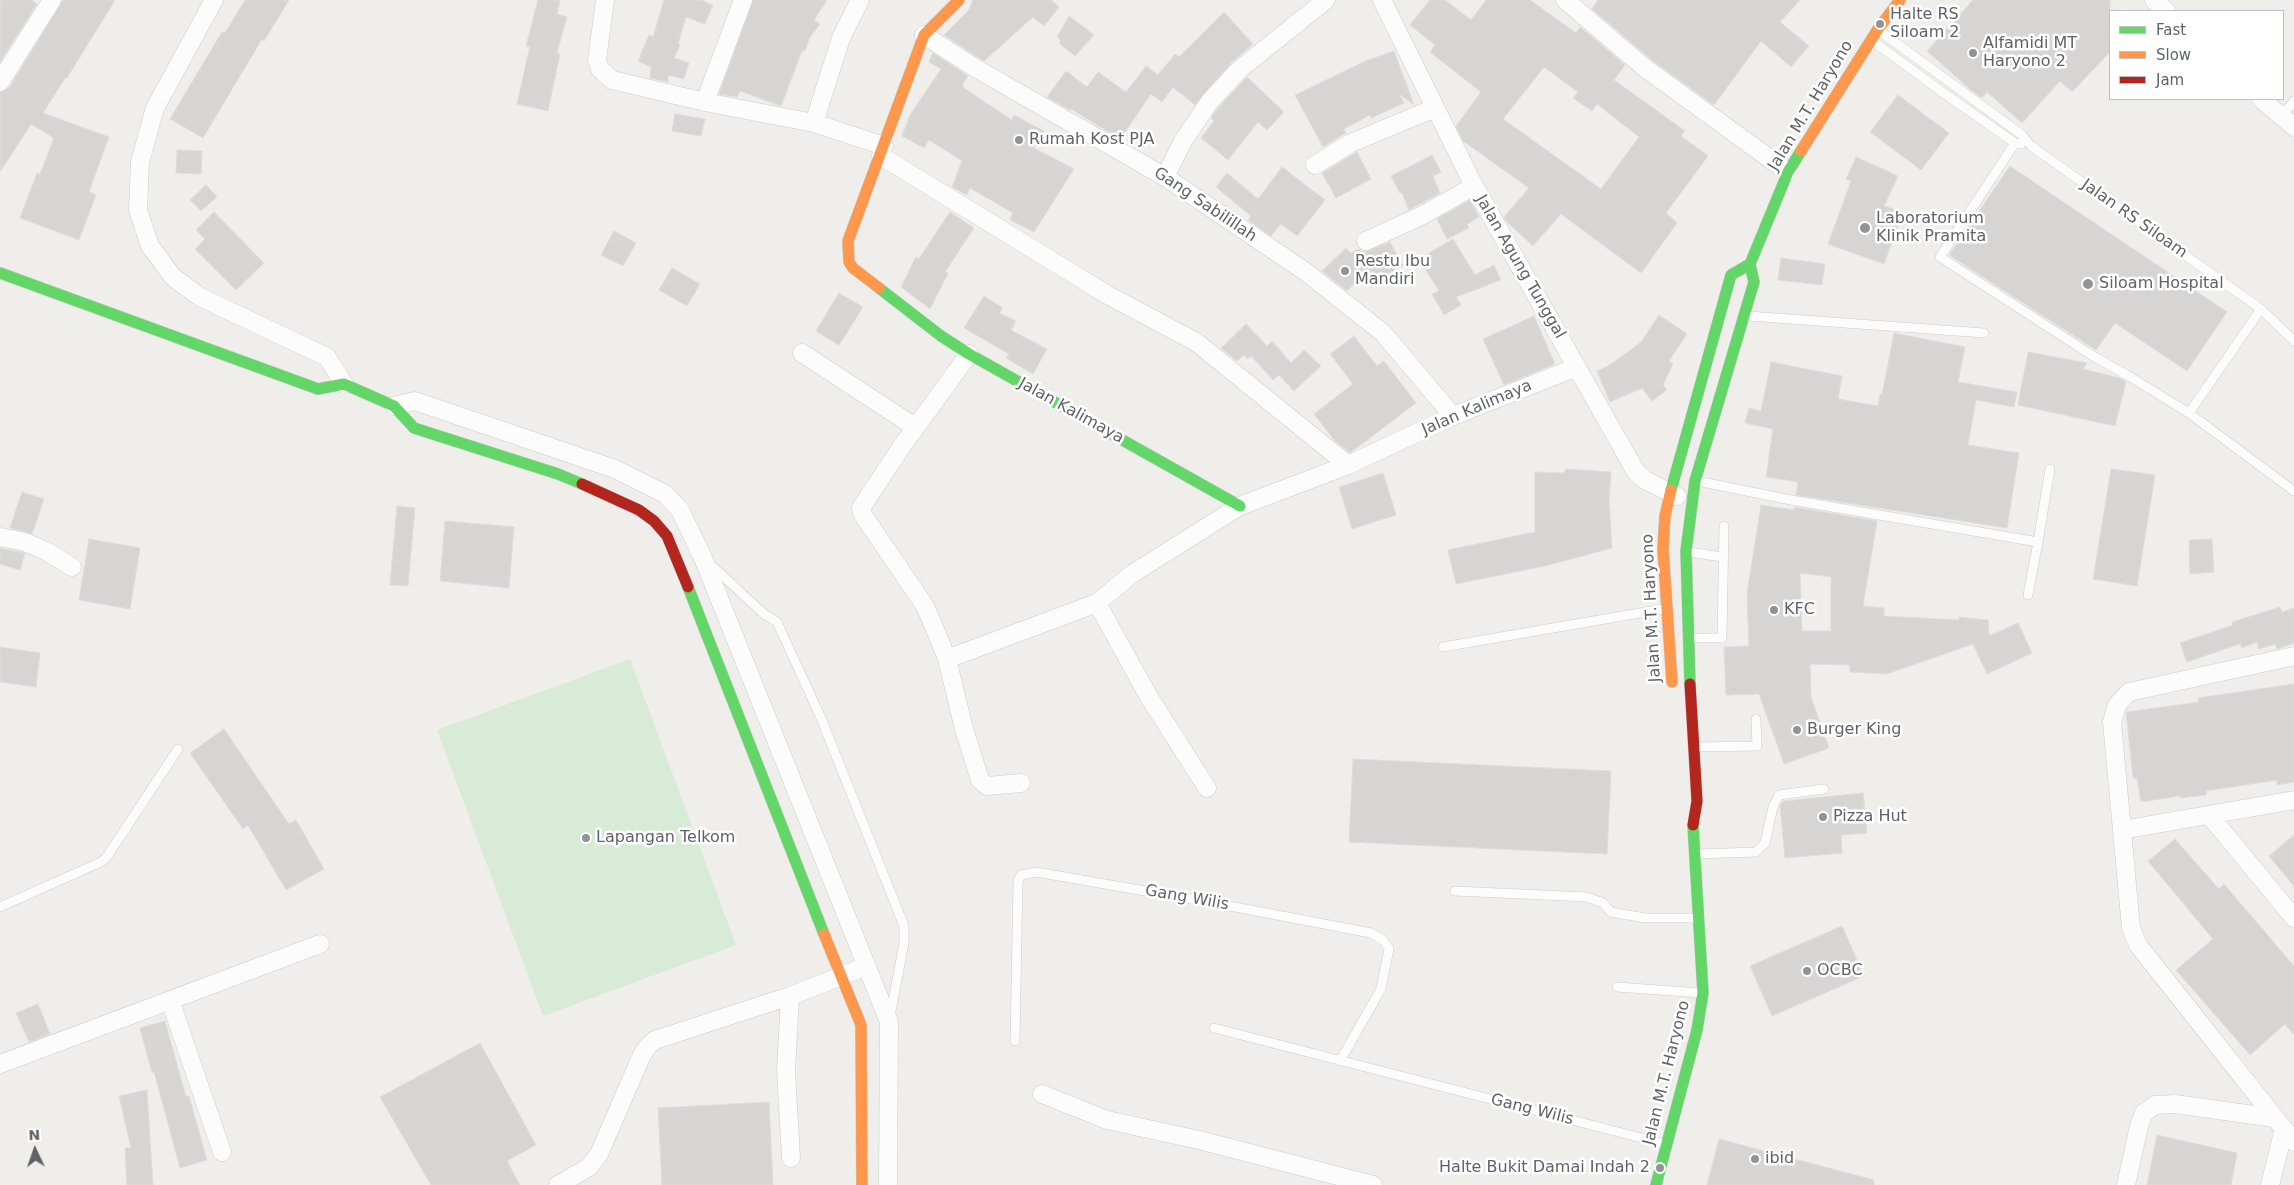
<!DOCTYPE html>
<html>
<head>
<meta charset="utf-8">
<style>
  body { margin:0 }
  #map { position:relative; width:2294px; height:1185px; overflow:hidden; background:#efeeea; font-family:"DejaVu Sans",sans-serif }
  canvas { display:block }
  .legend { position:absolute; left:2109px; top:10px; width:175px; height:90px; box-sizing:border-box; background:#fff; border:1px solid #bfc1c3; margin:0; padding:6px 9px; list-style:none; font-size:15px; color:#5f6368 }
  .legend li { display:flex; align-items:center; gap:10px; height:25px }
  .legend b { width:25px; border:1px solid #bfc1c3 }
  .north { position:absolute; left:10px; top:1125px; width:50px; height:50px; -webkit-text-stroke:4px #fff; paint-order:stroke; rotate:357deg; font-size:14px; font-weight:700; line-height:20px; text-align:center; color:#5f6368 }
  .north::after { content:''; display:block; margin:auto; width:18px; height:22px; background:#5f6368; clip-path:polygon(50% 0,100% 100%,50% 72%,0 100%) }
</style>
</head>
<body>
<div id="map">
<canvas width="2294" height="1185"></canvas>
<ul class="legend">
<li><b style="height:6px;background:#63d668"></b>Fast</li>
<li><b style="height:6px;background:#ff974d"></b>Slow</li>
<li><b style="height:6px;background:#b3261e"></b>Jam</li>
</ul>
<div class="north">N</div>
</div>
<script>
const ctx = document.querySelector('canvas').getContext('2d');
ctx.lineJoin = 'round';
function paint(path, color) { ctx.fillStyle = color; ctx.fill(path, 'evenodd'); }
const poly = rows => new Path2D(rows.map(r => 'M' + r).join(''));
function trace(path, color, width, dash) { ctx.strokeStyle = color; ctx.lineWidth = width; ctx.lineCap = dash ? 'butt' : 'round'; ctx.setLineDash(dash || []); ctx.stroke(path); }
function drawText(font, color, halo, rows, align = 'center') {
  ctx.font = font + ' "DejaVu Sans",sans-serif'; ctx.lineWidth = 5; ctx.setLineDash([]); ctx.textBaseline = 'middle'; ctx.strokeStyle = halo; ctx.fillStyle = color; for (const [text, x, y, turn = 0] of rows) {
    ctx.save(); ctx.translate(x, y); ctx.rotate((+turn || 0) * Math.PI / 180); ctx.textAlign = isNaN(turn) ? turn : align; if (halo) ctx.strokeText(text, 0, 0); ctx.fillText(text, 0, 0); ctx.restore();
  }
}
paint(poly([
  [630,659,736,945,543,1016,437,730]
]), '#d8ebd6');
const building = poly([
  [0,0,32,0,37,4,0,62,0,0],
  [63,0,115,0,67,78,66,77,43,113,109,137,89,192,96,195,79,240,20,218,37,173,40,174,54,138,31,124,0,172,0,93,9,88,63,0],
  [245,0,289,0,264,41,262,39,203,138,170,119,222,32,225,33,245,0],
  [538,0,560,0,557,14,567,17,557,53,560,54,548,111,517,104,530,46,526,46,538,0],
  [664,0,701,0,713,5,705,24,686,17,678,44,680,45,674,58,689,63,684,79,668,75,668,82,650,78,651,67,638,61,649,35,653,37,664,0],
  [753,0,827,0,814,20,820,24,810,37,805,51,802,51,781,106,740,91,737,97,719,94,753,0],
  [973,0,1051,0,1059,7,1044,26,1033,17,984,61,944,35,969,10,973,0],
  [1430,0,1445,0,1471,20,1486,0,1530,0,1576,33,1580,27,1625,65,1614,80,1685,131,1681,136,1708,156,1666,213,1677,223,1641,273,1561,214,1533,246,1508,223,1504,217,1529,188,1463,141,1456,126,1481,92,1430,52,1435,45,1410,25,1430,0],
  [1544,67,1578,92,1573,98,1592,111,1597,104,1639,137,1601,189,1503,119,1544,67],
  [1598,0,1800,0,1780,22,1809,46,1791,67,1761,41,1714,105,1652,60,1592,9,1598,0],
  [1973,0,2110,0,2110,52,2072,92,2060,81,2022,123,1987,92,1982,98,1971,90,1927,51,1973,0],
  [1224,12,1253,44,1232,62,1195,105,1173,87,1162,102,1151,94,1120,139,1071,109,1070,110,1047,97,1066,71,1087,87,1098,72,1126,92,1146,66,1158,75,1175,54,1179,57,1224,12],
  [1069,16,1094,35,1075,56,1059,43,1061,41,1057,37,1069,16],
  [1394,51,1414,105,1399,94,1404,103,1371,118,1370,115,1344,129,1346,133,1323,147,1295,95,1368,60,1394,51],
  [933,53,968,76,962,85,964,88,1012,120,1014,115,1044,131,1034,148,1074,169,1034,232,1010,220,1013,213,970,188,967,195,952,187,962,161,929,140,924,148,902,136,910,115,941,69,929,62,933,53],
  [1247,77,1284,112,1267,130,1258,122,1228,160,1201,138,1214,121,1211,118,1218,108,1247,77],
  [1898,95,1949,133,1921,170,1870,132,1898,95],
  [675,114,705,119,701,136,672,131,675,114],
  [177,150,202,151,201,174,176,173,177,150],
  [1357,152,1371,179,1336,198,1322,173,1357,152],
  [1432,155,1441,172,1433,176,1440,193,1409,210,1402,193,1400,193,1391,176,1432,155],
  [1856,157,1898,176,1884,206,1903,212,1884,264,1828,244,1851,181,1846,179,1856,157],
  [2010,166,2227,312,2187,371,2115,323,2096,350,1949,255,2010,166],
  [1282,167,1325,200,1297,236,1281,224,1271,236,1248,220,1251,216,1216,187,1227,173,1258,199,1282,167],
  [206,185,217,197,201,211,190,200,206,185],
  [1470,200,1479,217,1467,224,1469,228,1447,239,1437,219,1470,200],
  [214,212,264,263,236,290,195,249,205,239,196,230,214,212],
  [950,212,974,228,945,272,948,273,930,309,901,287,916,257,919,259,950,212],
  [614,231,636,243,623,266,601,255,614,231],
  [1453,239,1475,275,1494,265,1501,280,1456,297,1461,305,1444,315,1432,294,1439,291,1419,259,1453,239],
  [1390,242,1403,266,1376,280,1369,269,1347,291,1322,271,1346,248,1351,253,1359,249,1365,252,1390,242],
  [1781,258,1825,264,1822,285,1778,280,1781,258],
  [672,268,700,284,687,306,659,290,672,268],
  [839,293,863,307,839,345,816,331,839,293],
  [984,296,1003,308,999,313,1016,321,1011,330,1047,349,1033,374,1006,358,1009,354,964,328,984,296],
  [1659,315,1687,334,1669,361,1673,364,1663,385,1667,390,1652,401,1642,388,1610,402,1597,371,1610,365,1641,342,1659,315],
  [1534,316,1555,364,1504,385,1483,339,1534,316],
  [1246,324,1267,346,1272,341,1291,363,1304,350,1321,366,1294,391,1279,375,1273,380,1251,356,1247,359,1244,355,1237,361,1221,348,1246,324],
  [1894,333,1965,347,1958,382,2017,392,2014,407,1976,400,1968,445,2019,453,2007,528,1796,495,1798,482,1766,477,1773,429,1745,423,1749,408,1761,411,1771,362,1842,376,1838,399,1878,406,1880,394,1882,395,1894,333],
  [1354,336,1377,366,1384,361,1416,403,1350,453,1335,441,1314,414,1353,384,1330,354,1354,336],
  [2028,352,2087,363,2083,369,2120,378,2126,382,2115,426,2018,405,2028,352],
  [1565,469,1611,472,1609,500,1612,548,1545,566,1456,584,1448,550,1535,532,1535,472,1565,473,1565,469],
  [2111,469,2155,475,2137,586,2093,579,2111,469],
  [1383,473,1396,515,1352,529,1339,487,1383,473],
  [22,492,44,499,32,534,10,528,22,492],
  [1761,505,1794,510,1794,507,1877,521,1863,606,1884,608,1884,616,1959,620,1959,617,1988,620,1989,636,2018,623,2032,653,1987,674,1973,644,1887,674,1850,672,1850,665,1810,664,1811,697,1829,748,1784,764,1759,694,1726,695,1724,647,1749,646,1747,593,1761,505],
  [1800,573,1831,577,1831,631,1802,631,1800,573],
  [397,506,415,508,408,586,390,585,397,506],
  [445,521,514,527,509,588,440,581,445,521],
  [89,539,140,548,130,609,79,600,89,539],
  [2212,539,2214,572,2190,574,2189,540,2212,539],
  [0,548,25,553,20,570,0,564,0,548],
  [2280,607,2282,612,2294,608,2294,643,2277,649,2275,644,2259,649,2257,642,2242,648,2240,644,2187,662,2180,643,2233,625,2232,622,2280,607],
  [0,647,40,653,36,687,0,682,0,647],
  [2294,684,2294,782,2277,785,2277,780,2206,791,2206,795,2180,798,2179,796,2141,802,2137,778,2133,778,2126,712,2199,702,2198,698,2294,684],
  [224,729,289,824,296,820,324,869,286,890,248,825,243,829,190,753,224,729],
  [1353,759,1611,771,1607,854,1349,842,1353,759],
  [1863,793,1867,833,1841,835,1842,853,1785,858,1780,806,1783,801,1863,793],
  [2294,835,2294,886,2269,856,2294,835],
  [2175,839,2219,889,2224,884,2294,966,2294,1035,2285,1024,2250,1055,2176,970,2213,939,2148,861,2175,839],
  [1842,926,1864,976,1772,1016,1750,966,1842,926],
  [38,1004,50,1034,29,1042,16,1013,38,1004],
  [165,1021,186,1097,189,1096,207,1160,180,1168,154,1072,152,1073,140,1028,165,1021],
  [480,1043,536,1145,507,1161,520,1185,431,1185,380,1097,480,1043],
  [147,1090,153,1185,127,1185,125,1148,131,1148,119,1096,147,1090],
  [769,1102,773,1185,662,1185,658,1108,769,1102],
  [2157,1135,2237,1153,2231,1185,2147,1185,2157,1135],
  [1719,1139,1874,1180,1874,1185,1707,1185,1719,1139]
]);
paint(building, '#d6d5d3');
trace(building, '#deddd9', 1);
const lane = poly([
  [1881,32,2022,135,2031,146,2261,309,2294,341],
  [1874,42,1945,94,2015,143,2021,144],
  [2281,117,2294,101],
  [2015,143,1940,257,2093,356,2127,375,2189,413,2294,491],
  [1748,316,1984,333],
  [2189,413,2261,309],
  [1697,481,1791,500,2038,542,2050,469],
  [1689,552,1722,557],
  [709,563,764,614,777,622,821,718,904,926,904,943,890,1017],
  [2028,595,2038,542],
  [1691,638,1722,638,1724,526],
  [1443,647,1663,609],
  [1696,747,1757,746,1756,719],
  [1698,854,1756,852,1765,843,1773,807,1779,795,1824,789],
  [1455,891,1587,897,1603,903,1611,912,1645,918,1695,918],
  [0,907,101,862,106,858,178,749],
  [1617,987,1701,993],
  [1214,1028,1665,1144],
  [1015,1041,1018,881,1021,875,1036,872,1214,903,1371,933,1383,940,1389,949,1381,989,1340,1061]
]);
const street = poly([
  [214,0,155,108,140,162,138,210,150,246,173,277,200,297,327,357,344,384],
  [605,0,597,60,600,69,612,80,705,102,814,123,884,146],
  [1382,0,1472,182,1636,472,1645,480,1677,496],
  [1565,0,1645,68,1788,172],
  [2154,0,2166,11],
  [924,35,972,66,1165,177,1306,272,1383,333,1453,416],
  [0,82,52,0],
  [2261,99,2294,127],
  [705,102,743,0],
  [814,123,841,38,860,0],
  [881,156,1106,294,1196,342,1348,465],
  [1315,165,1351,143,1435,108],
  [1165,177,1183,141,1210,101,1240,69,1326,0],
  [1366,241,1423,215,1474,186],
  [802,353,915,427],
  [969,354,902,446,861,508,863,515,925,606,937,634,947,659,964,729,980,780,987,786,1021,783],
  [394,406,415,401,615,469,665,494,680,510,703,558,889,1022,888,1185],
  [0,537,25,542,46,551,72,567],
  [1097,603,1149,697,1207,788],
  [2294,656,2129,692,2117,705,2112,722,2131,928,2138,945,2294,1142],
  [947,659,1097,603,1132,574,1240,506,1348,465,1453,416,1577,367],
  [2210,816,2294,918],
  [2122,830,2294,800],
  [790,996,786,1071,791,1158],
  [170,1000,222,1152],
  [0,1064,320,944],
  [1042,1094,1107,1120,1199,1140,1373,1185],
  [558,1185,589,1167,599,1154,642,1055,648,1046,655,1040,790,996,867,966],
  [2126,1185,2139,1126,2144,1113,2155,1105,2175,1104,2275,1118],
  [2270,1185,2284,1129]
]);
const fast = poly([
  [0,273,318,389,344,384,394,406,414,428,558,474,582,484],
  [879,288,941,336,969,354,1240,506],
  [1671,490,1731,275,1750,264],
  [688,587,824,934],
  [1690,684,1686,551,1695,481,1754,282,1750,264,1788,172,1801,151],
  [1656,1185,1697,1030,1703,993,1693,825]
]);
const slow = poly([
  [1801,151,1878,29,1900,0],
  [879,288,853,268,849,262,848,241,924,35,959,0],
  [1671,490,1665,516,1663,549,1672,682],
  [824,934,861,1025,862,1185]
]);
const jam = poly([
  [582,484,639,510,654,521,667,536,688,587],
  [1690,684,1697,801,1693,825]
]);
trace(lane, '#cbcccc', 10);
trace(street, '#cbcccc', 19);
trace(fast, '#cacacb', 12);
trace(slow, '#cacacb', 12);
trace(jam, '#cacacb', 12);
trace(lane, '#fdfcfc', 9);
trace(street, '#fdfcfc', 18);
trace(fast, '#63d668', 11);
trace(slow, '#ff974d', 11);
trace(jam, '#b3261e', 11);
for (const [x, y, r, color] of [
  [1880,24,5,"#919496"],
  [1973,53,5,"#919496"],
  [1019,140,5,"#919496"],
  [1865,228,6,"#919496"],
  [1345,271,5,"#919496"],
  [2088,284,6,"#919496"],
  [1774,610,5,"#919496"],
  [1797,730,5,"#919496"],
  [1823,817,5,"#919496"],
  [586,838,5,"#919496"],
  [1807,971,5,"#919496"],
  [1755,1159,5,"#919496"],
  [1660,1168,5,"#919496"]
]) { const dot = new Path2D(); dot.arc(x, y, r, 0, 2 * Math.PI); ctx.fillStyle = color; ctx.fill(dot); trace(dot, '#fff', 2); }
drawText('16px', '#5f6368', '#fff', [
  ["Halte RS",1890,15],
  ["Siloam 2",1890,33],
  ["Alfamidi MT",1983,44],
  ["Haryono 2",1983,62],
  ["Rumah Kost PJA",1029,140],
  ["Laboratorium",1876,219],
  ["Klinik Pramita",1876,237],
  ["Restu Ibu",1355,262],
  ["Mandiri",1355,280],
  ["Siloam Hospital",2099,284],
  ["KFC",1784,610],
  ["Burger King",1807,730],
  ["Pizza Hut",1833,817],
  ["Lapangan Telkom",596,838],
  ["OCBC",1817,971],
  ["ibid",1765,1159],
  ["Halte Bukit Damai Indah 2",1650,1168,"right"]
], 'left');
drawText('16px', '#5f6368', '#fff', [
  ["Jalan M.T. Haryono",1811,106,-59],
  ["Gang Sabilillah",1205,205,34],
  ["Jalan RS Siloam",2134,219,35],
  ["Jalan Agung Tunggal",1520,267,60],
  ["Jalan Kalimaya",1477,408,-23],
  ["Jalan Kalimaya",1071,411,29],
  ["Jalan M.T. Haryono",1652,608,-93],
  ["Gang Wilis",1187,898,10],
  ["Jalan M.T. Haryono",1667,1073,-76],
  ["Gang Wilis",1532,1110,14]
]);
</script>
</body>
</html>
